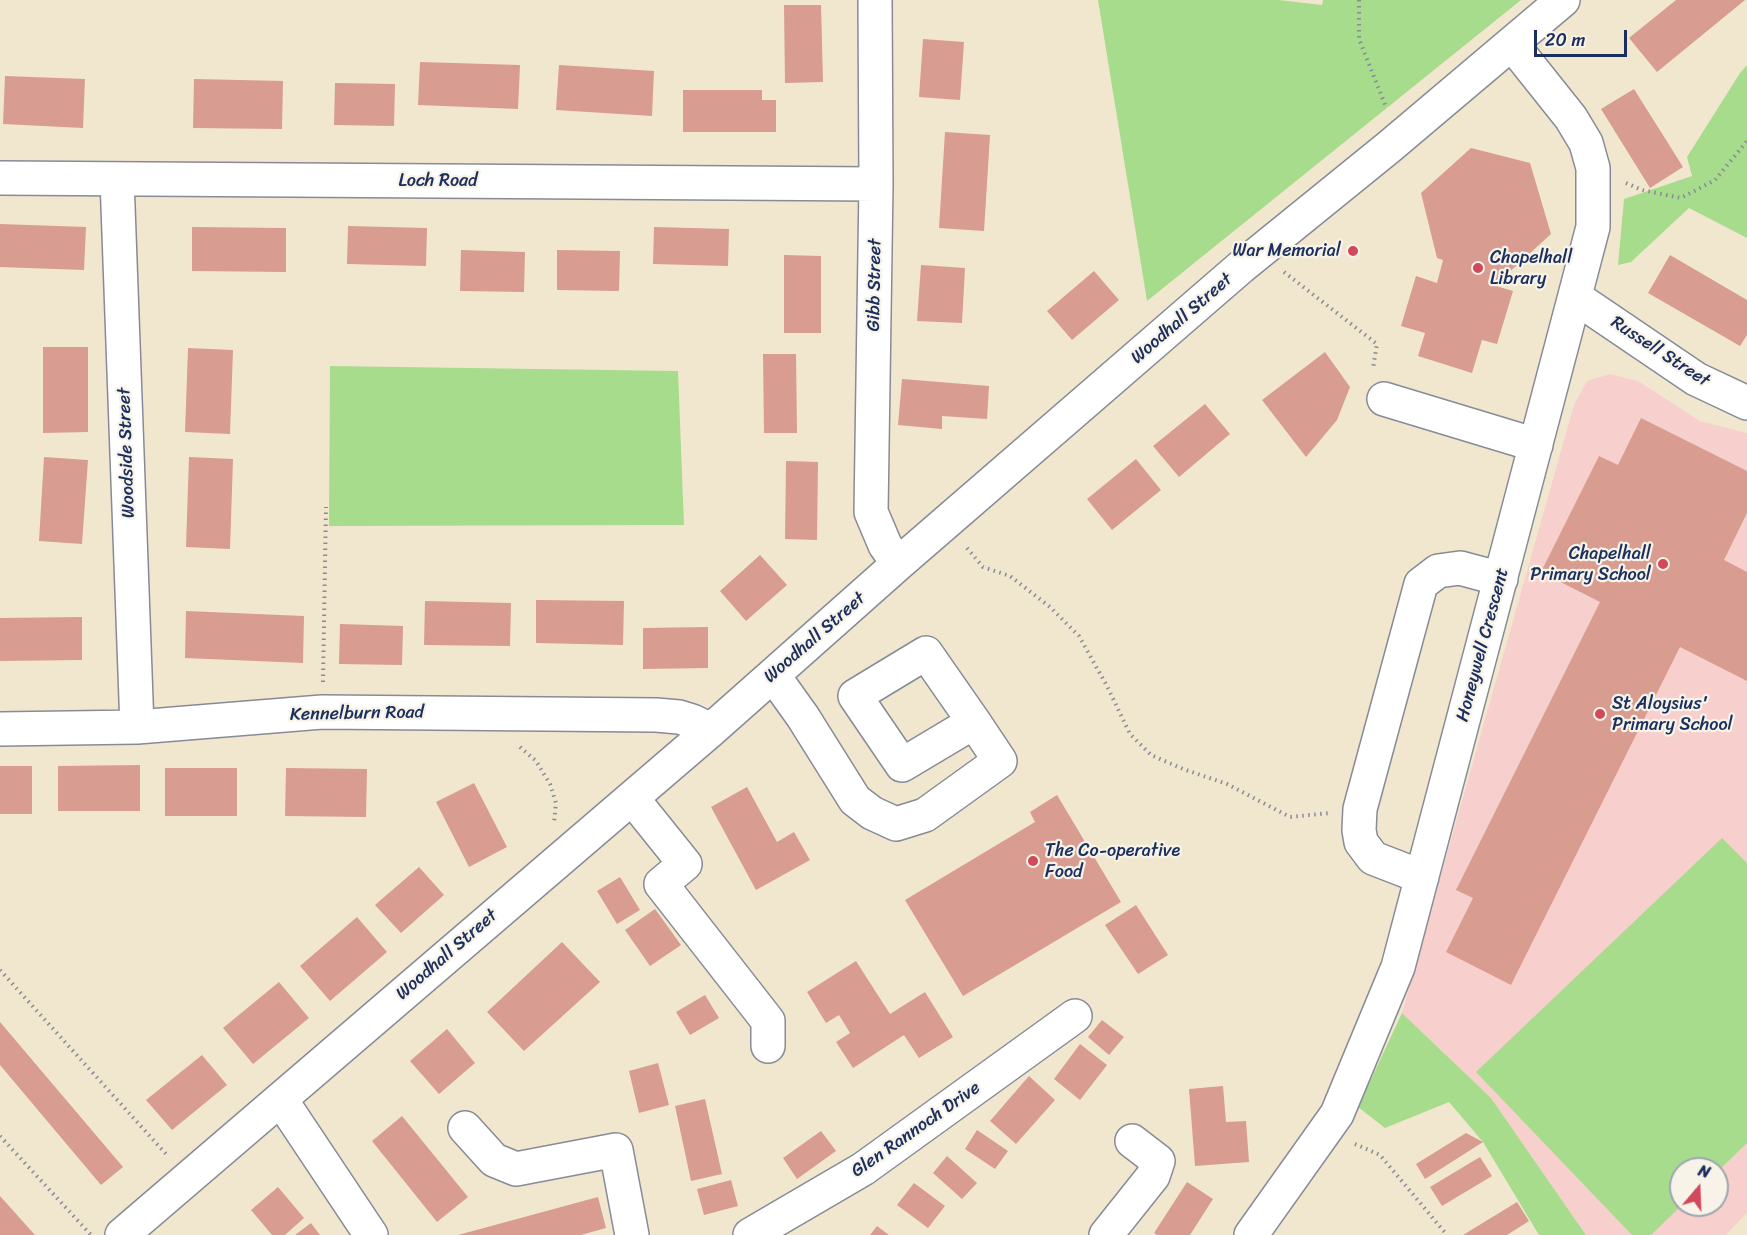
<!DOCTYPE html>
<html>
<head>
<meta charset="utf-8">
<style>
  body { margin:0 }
  #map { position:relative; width:1747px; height:1235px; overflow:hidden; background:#f1e7cf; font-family:Sriracha,sans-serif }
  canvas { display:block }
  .north { position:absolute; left:1669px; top:1157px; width:60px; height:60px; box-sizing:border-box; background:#f7f3e8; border:2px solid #9fa5b1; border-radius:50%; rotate:19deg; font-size:16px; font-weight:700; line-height:24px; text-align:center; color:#1b2f5e }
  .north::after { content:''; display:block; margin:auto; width:21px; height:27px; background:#d1495b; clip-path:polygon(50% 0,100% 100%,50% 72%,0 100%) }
  .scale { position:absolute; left:1534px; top:30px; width:93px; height:27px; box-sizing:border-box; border:3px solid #1b2f5e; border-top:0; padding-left:8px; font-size:18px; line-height:21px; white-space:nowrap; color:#1b2f5e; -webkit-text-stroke:4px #f7f3e8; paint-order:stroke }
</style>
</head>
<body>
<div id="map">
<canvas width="1747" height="1235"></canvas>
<div class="north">N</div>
<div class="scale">20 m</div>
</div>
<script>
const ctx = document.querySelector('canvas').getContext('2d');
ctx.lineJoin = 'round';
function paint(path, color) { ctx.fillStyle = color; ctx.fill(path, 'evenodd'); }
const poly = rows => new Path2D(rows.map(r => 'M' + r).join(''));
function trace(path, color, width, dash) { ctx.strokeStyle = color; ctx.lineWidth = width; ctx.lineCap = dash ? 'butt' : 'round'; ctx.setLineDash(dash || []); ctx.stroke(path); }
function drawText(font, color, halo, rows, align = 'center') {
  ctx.font = font + ' Sriracha,sans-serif'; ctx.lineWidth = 4.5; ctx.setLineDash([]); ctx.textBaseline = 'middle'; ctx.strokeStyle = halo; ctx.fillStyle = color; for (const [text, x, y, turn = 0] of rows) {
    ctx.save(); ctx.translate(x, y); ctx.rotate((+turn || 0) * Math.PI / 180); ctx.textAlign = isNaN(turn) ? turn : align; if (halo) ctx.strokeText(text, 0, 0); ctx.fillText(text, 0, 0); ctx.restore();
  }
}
paint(poly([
  [1610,374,1638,381,1700,421,1747,433,1747,1213,1726,1235,1586,1235,1491,1098,1402,1013,1574,405,1587,381],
  [1681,1169,1717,1169,1717,1205,1681,1205]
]), '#f7d0cd');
paint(poly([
  [1098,0,1279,0,1322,5,1323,0,1521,0,1147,301],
  [1747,65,1747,238,1689,208,1631,262,1618,265,1624,199,1692,176,1687,157,1740,73],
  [330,366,678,371,684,525,329,526],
  [1722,838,1747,863,1747,1143,1717,1172,1717,1169,1681,1169,1682,1205,1651,1235,1632,1235,1476,1072],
  [1402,1013,1491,1098,1586,1235,1539,1235,1483,1142,1449,1102,1385,1128,1358,1107]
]), '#a7dc8c');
paint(poly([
  [1676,0,1745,0,1657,72,1629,38],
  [784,5,821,5,823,82,785,83],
  [923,39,964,42,960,100,919,97],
  [420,62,520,65,518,109,418,105],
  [559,65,654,71,652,116,556,110],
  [5,76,85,79,83,128,3,124],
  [194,79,283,81,282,129,193,128],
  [335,83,395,84,394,126,334,125],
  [1634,89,1683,167,1650,188,1601,109],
  [683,90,762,90,762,100,776,100,776,132,683,132],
  [945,132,990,135,984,231,939,228],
  [1471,148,1530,163,1551,234,1504,277,1499,276,1496,286,1513,291,1497,344,1482,340,1472,373,1418,356,1425,333,1401,326,1416,276,1437,283,1443,260,1437,258,1421,193],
  [0,224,86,227,84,270,0,267],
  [348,226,427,228,426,266,347,264],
  [192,227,286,228,286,272,192,271],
  [654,227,729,229,728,266,653,264],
  [461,250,525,252,524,292,460,291],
  [557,250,620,251,619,291,557,290],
  [784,255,821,256,821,333,784,333],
  [1670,255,1747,300,1747,335,1740,346,1648,293],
  [921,265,965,268,962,323,917,321],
  [1094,271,1119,300,1072,340,1047,311],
  [43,347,88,347,88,432,43,433],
  [188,348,233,350,230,434,185,432],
  [1325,352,1350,387,1337,420,1306,457,1262,400],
  [763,354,796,354,797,433,764,433],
  [902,379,989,386,987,419,942,416,942,429,898,425],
  [1205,404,1230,434,1179,477,1153,446],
  [1641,418,1747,471,1747,513,1724,560,1747,572,1747,681,1680,647,1511,985,1446,952,1473,898,1456,890,1600,602,1541,572,1599,456,1618,465],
  [44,457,88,460,82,544,39,541],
  [189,457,233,459,230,549,186,547],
  [1136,459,1161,490,1112,530,1087,499],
  [786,461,818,462,817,540,785,539],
  [760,555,787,585,746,621,720,591],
  [536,600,624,601,623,645,536,643],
  [425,601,511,603,510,646,424,645],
  [186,611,304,616,303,663,185,658],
  [82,617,82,660,0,661,0,618],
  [340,624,403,626,402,665,339,664],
  [708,627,708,668,643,669,643,628],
  [140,765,140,811,58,811,58,766],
  [0,766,32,766,32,814,0,814],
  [165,768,237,768,237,816,165,816],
  [286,768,367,769,366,817,285,816],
  [474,783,507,847,469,867,436,802],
  [747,787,777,842,794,832,810,860,756,890,711,807],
  [1057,795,1121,902,963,996,905,900,1035,822,1030,812],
  [419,867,444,895,401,933,375,905],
  [620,877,640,910,617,924,597,891],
  [1136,905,1168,955,1138,974,1105,925],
  [655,909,681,945,650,966,625,930],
  [357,917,387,952,330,1001,300,966],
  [562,942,600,982,524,1051,487,1012],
  [856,961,890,1014,925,992,953,1037,919,1058,904,1035,853,1068,836,1042,850,1033,839,1015,826,1023,807,992],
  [279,982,309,1018,253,1064,223,1028],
  [705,995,719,1018,690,1035,676,1012],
  [1102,1020,1124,1037,1109,1055,1088,1037],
  [0,1022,123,1167,101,1185,0,1065],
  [447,1029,475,1063,439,1094,410,1061],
  [1080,1044,1107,1065,1080,1100,1054,1079],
  [202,1055,227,1085,172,1130,146,1100],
  [658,1063,669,1105,639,1113,629,1071],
  [1029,1076,1055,1100,1016,1144,990,1121],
  [1223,1086,1226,1122,1246,1121,1249,1162,1195,1166,1189,1089],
  [705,1099,722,1174,691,1181,675,1106],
  [402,1116,468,1197,437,1222,372,1141],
  [977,1130,1008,1151,995,1169,965,1149],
  [821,1131,836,1151,797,1179,783,1158],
  [1466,1133,1483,1142,1425,1179,1416,1164],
  [947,1156,977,1183,962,1199,933,1173],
  [1480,1157,1492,1176,1442,1206,1430,1187],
  [731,1180,738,1206,704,1215,697,1189],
  [1187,1182,1213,1199,1190,1235,1157,1235,1154,1233],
  [914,1183,945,1206,928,1228,897,1205],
  [278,1187,304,1218,285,1235,272,1235,251,1210],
  [0,1196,35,1235,0,1235],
  [598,1197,606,1228,581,1235,458,1235],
  [1517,1202,1529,1221,1507,1235,1463,1235],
  [311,1223,320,1235,295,1235],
  [877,1226,889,1235,870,1235]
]), '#d89c91');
const minor = poly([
  [875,0,876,184,871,512,885,545,898,564],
  [0,178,876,184],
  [117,179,137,727],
  [1575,297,1696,379,1747,403],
  [1384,399,1536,445],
  [773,675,803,717,855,800,872,813,896,824,925,815,1000,761,974,722,926,653,855,696,902,765,974,722],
  [0,729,137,727,322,712,656,715,679,717,692,721,711,730],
  [632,798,685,864,661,884,768,1021,768,1046],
  [1422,877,1373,858,1361,842,1359,830,1360,809,1421,584,1438,571,1460,568,1501,579],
  [281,1100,371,1235],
  [465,1128,494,1160,516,1169,616,1150,632,1235],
  [122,1235,711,730,898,564,1241,267,1389,147,1563,0],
  [750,1235,863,1169,1075,1016],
  [1106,1235,1153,1176,1158,1161,1132,1141],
  [1251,1235,1337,1114,1398,967,1593,227,1593,168,1586,143,1571,118,1512,44]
]);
trace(minor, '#868b96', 36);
trace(poly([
  [1359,0,1359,39,1386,107],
  [1626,183,1642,190,1681,198,1715,180,1747,141],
  [1284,272,1377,344,1373,368],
  [967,548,983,567,1010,576,1050,607,1079,636,1107,686,1130,734,1151,755,1183,769,1227,784,1290,817,1330,813],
  [323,682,326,507],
  [520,747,536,761,550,784,556,803,554,823],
  [0,970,166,1154],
  [0,1136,91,1235],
  [1355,1144,1380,1155,1447,1235]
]), '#868b96', 4, [1.5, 4.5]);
trace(minor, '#fff', 33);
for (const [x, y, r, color] of [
  [1353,251,6,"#d1495b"],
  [1478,268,6,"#d1495b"],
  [1663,564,6,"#d1495b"],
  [1600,714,6,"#d1495b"],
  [1033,861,6,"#d1495b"]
]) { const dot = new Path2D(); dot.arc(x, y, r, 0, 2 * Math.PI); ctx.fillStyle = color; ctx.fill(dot); trace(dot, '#f7f3e8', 2); }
drawText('18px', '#1b2f5e', '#f7f3e8', [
  ["Loch Road",438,181],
  ["Gibb Street",875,285,-89],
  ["Woodhall Street",1182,319,-41],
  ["Russell Street",1660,352,33],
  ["Woodside Street",127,453,-92],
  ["Woodhall Street",815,638,-41],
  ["Honeywell Crescent",1483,645,-75],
  ["Kennelburn Road",357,714,-1],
  ["Woodhall Street",447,955,-41],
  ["Glen Rannoch Drive",916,1130,-35]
]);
drawText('18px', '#1b2f5e', '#f7f3e8', [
  ["War Memorial",1341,251,"right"],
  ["Chapelhall",1490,258],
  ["Library",1490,279],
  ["Chapelhall",1651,554,"right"],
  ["Primary School",1651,575,"right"],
  ["St Aloysius'",1612,704],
  ["Primary School",1612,725],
  ["The Co-operative",1045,851],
  ["Food",1045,872]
], 'left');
</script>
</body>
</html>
